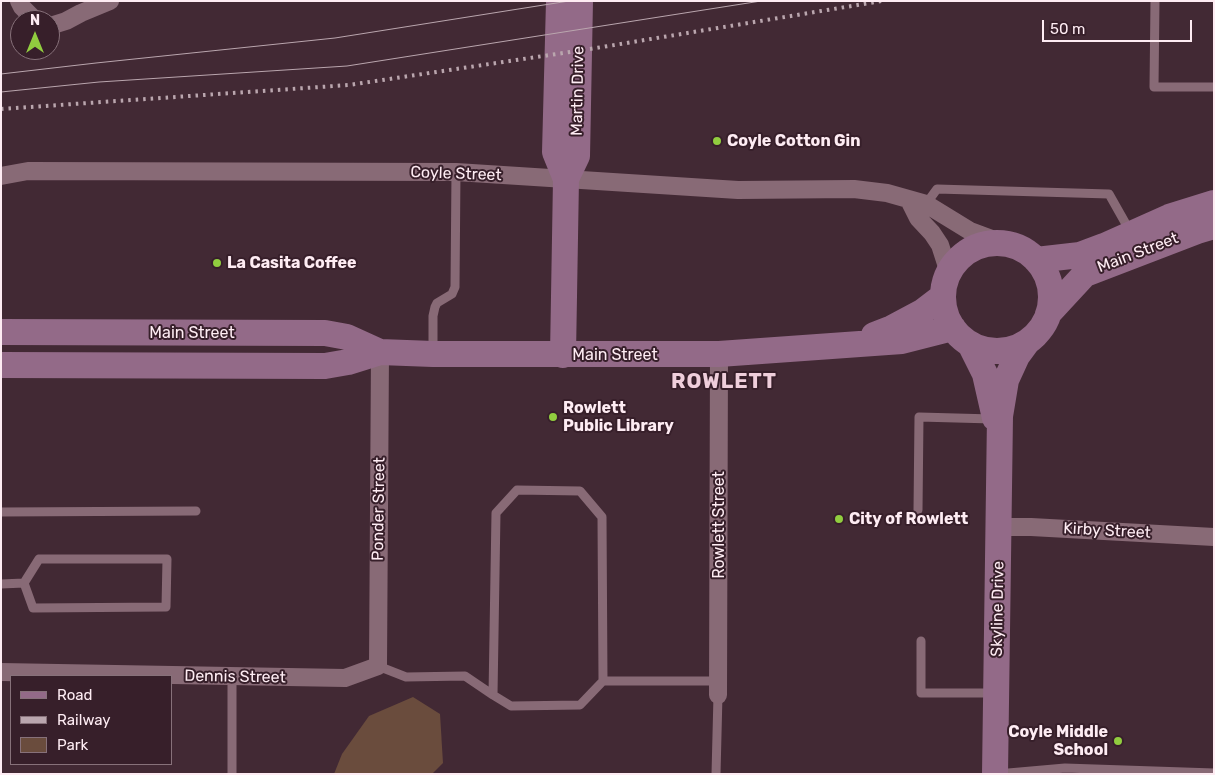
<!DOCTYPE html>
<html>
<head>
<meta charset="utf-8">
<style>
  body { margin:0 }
  #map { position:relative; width:1215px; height:775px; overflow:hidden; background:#422934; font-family:Rubik,sans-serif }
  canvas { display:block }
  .frame { position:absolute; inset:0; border:2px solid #feecf3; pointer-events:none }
  .legend { position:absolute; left:10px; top:675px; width:162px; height:90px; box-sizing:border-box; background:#371f2a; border:1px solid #87717a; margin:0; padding:6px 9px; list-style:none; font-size:15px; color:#feecf3 }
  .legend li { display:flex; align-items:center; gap:10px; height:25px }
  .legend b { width:25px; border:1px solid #87717a }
  .north { position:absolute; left:10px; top:10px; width:50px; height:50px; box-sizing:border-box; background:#371f2a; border:1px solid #87717a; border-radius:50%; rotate:0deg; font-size:14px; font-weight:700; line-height:20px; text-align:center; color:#feecf3 }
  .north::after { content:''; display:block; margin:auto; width:18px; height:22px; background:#91cd3f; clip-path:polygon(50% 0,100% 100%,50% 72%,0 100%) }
  .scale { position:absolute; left:1042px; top:20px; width:150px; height:22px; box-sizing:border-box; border:2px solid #feecf3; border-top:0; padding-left:6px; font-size:15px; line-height:18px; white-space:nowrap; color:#feecf3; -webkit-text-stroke:4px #371f2a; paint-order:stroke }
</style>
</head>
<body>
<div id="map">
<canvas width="1215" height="775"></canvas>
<div class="frame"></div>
<ul class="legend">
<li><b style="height:6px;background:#936a88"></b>Road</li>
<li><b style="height:6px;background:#baa6ae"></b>Railway</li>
<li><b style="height:14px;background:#6a4c3d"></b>Park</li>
</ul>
<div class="north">N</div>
<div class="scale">50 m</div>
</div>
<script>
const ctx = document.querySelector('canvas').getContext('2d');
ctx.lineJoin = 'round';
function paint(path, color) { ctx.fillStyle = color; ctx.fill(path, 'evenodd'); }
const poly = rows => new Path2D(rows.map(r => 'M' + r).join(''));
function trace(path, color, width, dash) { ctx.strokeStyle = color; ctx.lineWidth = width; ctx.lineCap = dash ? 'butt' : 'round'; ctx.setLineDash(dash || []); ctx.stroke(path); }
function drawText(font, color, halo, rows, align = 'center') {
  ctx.font = font + ' Rubik,sans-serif'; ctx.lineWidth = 4; ctx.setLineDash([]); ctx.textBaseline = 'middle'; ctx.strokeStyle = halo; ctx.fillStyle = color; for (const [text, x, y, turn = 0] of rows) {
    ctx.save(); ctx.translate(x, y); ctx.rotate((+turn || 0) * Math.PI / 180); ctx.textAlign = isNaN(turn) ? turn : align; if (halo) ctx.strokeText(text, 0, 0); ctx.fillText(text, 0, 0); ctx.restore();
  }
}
paint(poly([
  [413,697,440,714,443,763,432,774,334,774,342,754,369,716]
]), '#6a4c3d');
trace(poly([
  [1155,1,1154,87,1214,87],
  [926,204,937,189,1109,194,1131,233],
  [433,352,433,316,435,307,437,303,452,294,455,287,456,172],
  [918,510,919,417,993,419],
  [1,512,196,511],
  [39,559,167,559,166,607,33,608,24,583,39,559],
  [1,584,24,583],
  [921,641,921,693,994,693],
  [378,666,406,677,465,676,493,695,496,513,517,490,580,491,602,517,603,681,718,681],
  [493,695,511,706,580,705,603,681],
  [232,774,232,677],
  [716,774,718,695],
  [997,774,1065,768,1214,773]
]), '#886a76', 9);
trace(poly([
  [19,1,22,7,35,20],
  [50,26,66,21,81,13,110,1],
  [1,176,28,171,456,172,738,190,854,189,887,193,926,204,970,231,1005,244],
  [909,200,918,218,932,233,940,245,949,273],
  [999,527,1031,527,1214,537],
  [1,672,345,678,378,666,380,352],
  [718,695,719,354]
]), '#886a76', 18);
trace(poly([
  [559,1,555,152,566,179,563,355],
  [566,179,577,156,580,1],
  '943 297a54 54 0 1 1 108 0a54 54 0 1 1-108 0Z',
  [1036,260,1080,255,1104,246,1169,217,1214,203],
  [1048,314,1085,274,1197,231,1214,226],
  [1,332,325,333,347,337,380,352],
  [874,335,892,328,922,312,943,296],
  [970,344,985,374,995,418],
  [1,365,325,366,348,362,380,352,433,354,719,354,902,341,953,328],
  [995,774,1000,416,1006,380,1017,356,1028,341]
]), '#936a88', 26);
trace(poly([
  [1,74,96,63,335,38,569,1],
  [1,92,99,82,347,66,761,1]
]), '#baa6ae', 1);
trace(poly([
  [1,109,349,85,590,49,882,1]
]), '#baa6ae', 4, [2.5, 5]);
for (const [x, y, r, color] of [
  [717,141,5,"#91cd3f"],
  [217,263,5,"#91cd3f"],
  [553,417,5,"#91cd3f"],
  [839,519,5,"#91cd3f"],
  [1118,741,5,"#91cd3f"]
]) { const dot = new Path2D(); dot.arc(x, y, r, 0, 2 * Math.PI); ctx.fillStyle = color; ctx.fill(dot); trace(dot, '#371f2a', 2); }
drawText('16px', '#feecf3', '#371f2a', [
  ["Martin Drive",578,91,-89],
  ["Coyle Street",456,174,2],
  ["Main Street",1138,253,-21],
  ["Main Street",192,333],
  ["Main Street",615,355],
  ["Ponder Street",379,509,-89],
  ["Rowlett Street",719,525,-90],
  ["Kirby Street",1107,531,3],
  ["Skyline Drive",998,609,-89],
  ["Dennis Street",235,677,1]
]);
drawText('bold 16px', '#feecf3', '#371f2a', [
  ["Coyle Cotton Gin",727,141],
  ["La Casita Coffee",227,263],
  ["Rowlett",563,408],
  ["Public Library",563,426],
  ["City of Rowlett",849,519],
  ["Coyle Middle",1108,732,"right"],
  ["School",1108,750,"right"]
], 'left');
ctx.letterSpacing = '1px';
drawText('bold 21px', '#efcedb', '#371f2a', [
  ["ROWLETT",724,382]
]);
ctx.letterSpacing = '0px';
</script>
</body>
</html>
